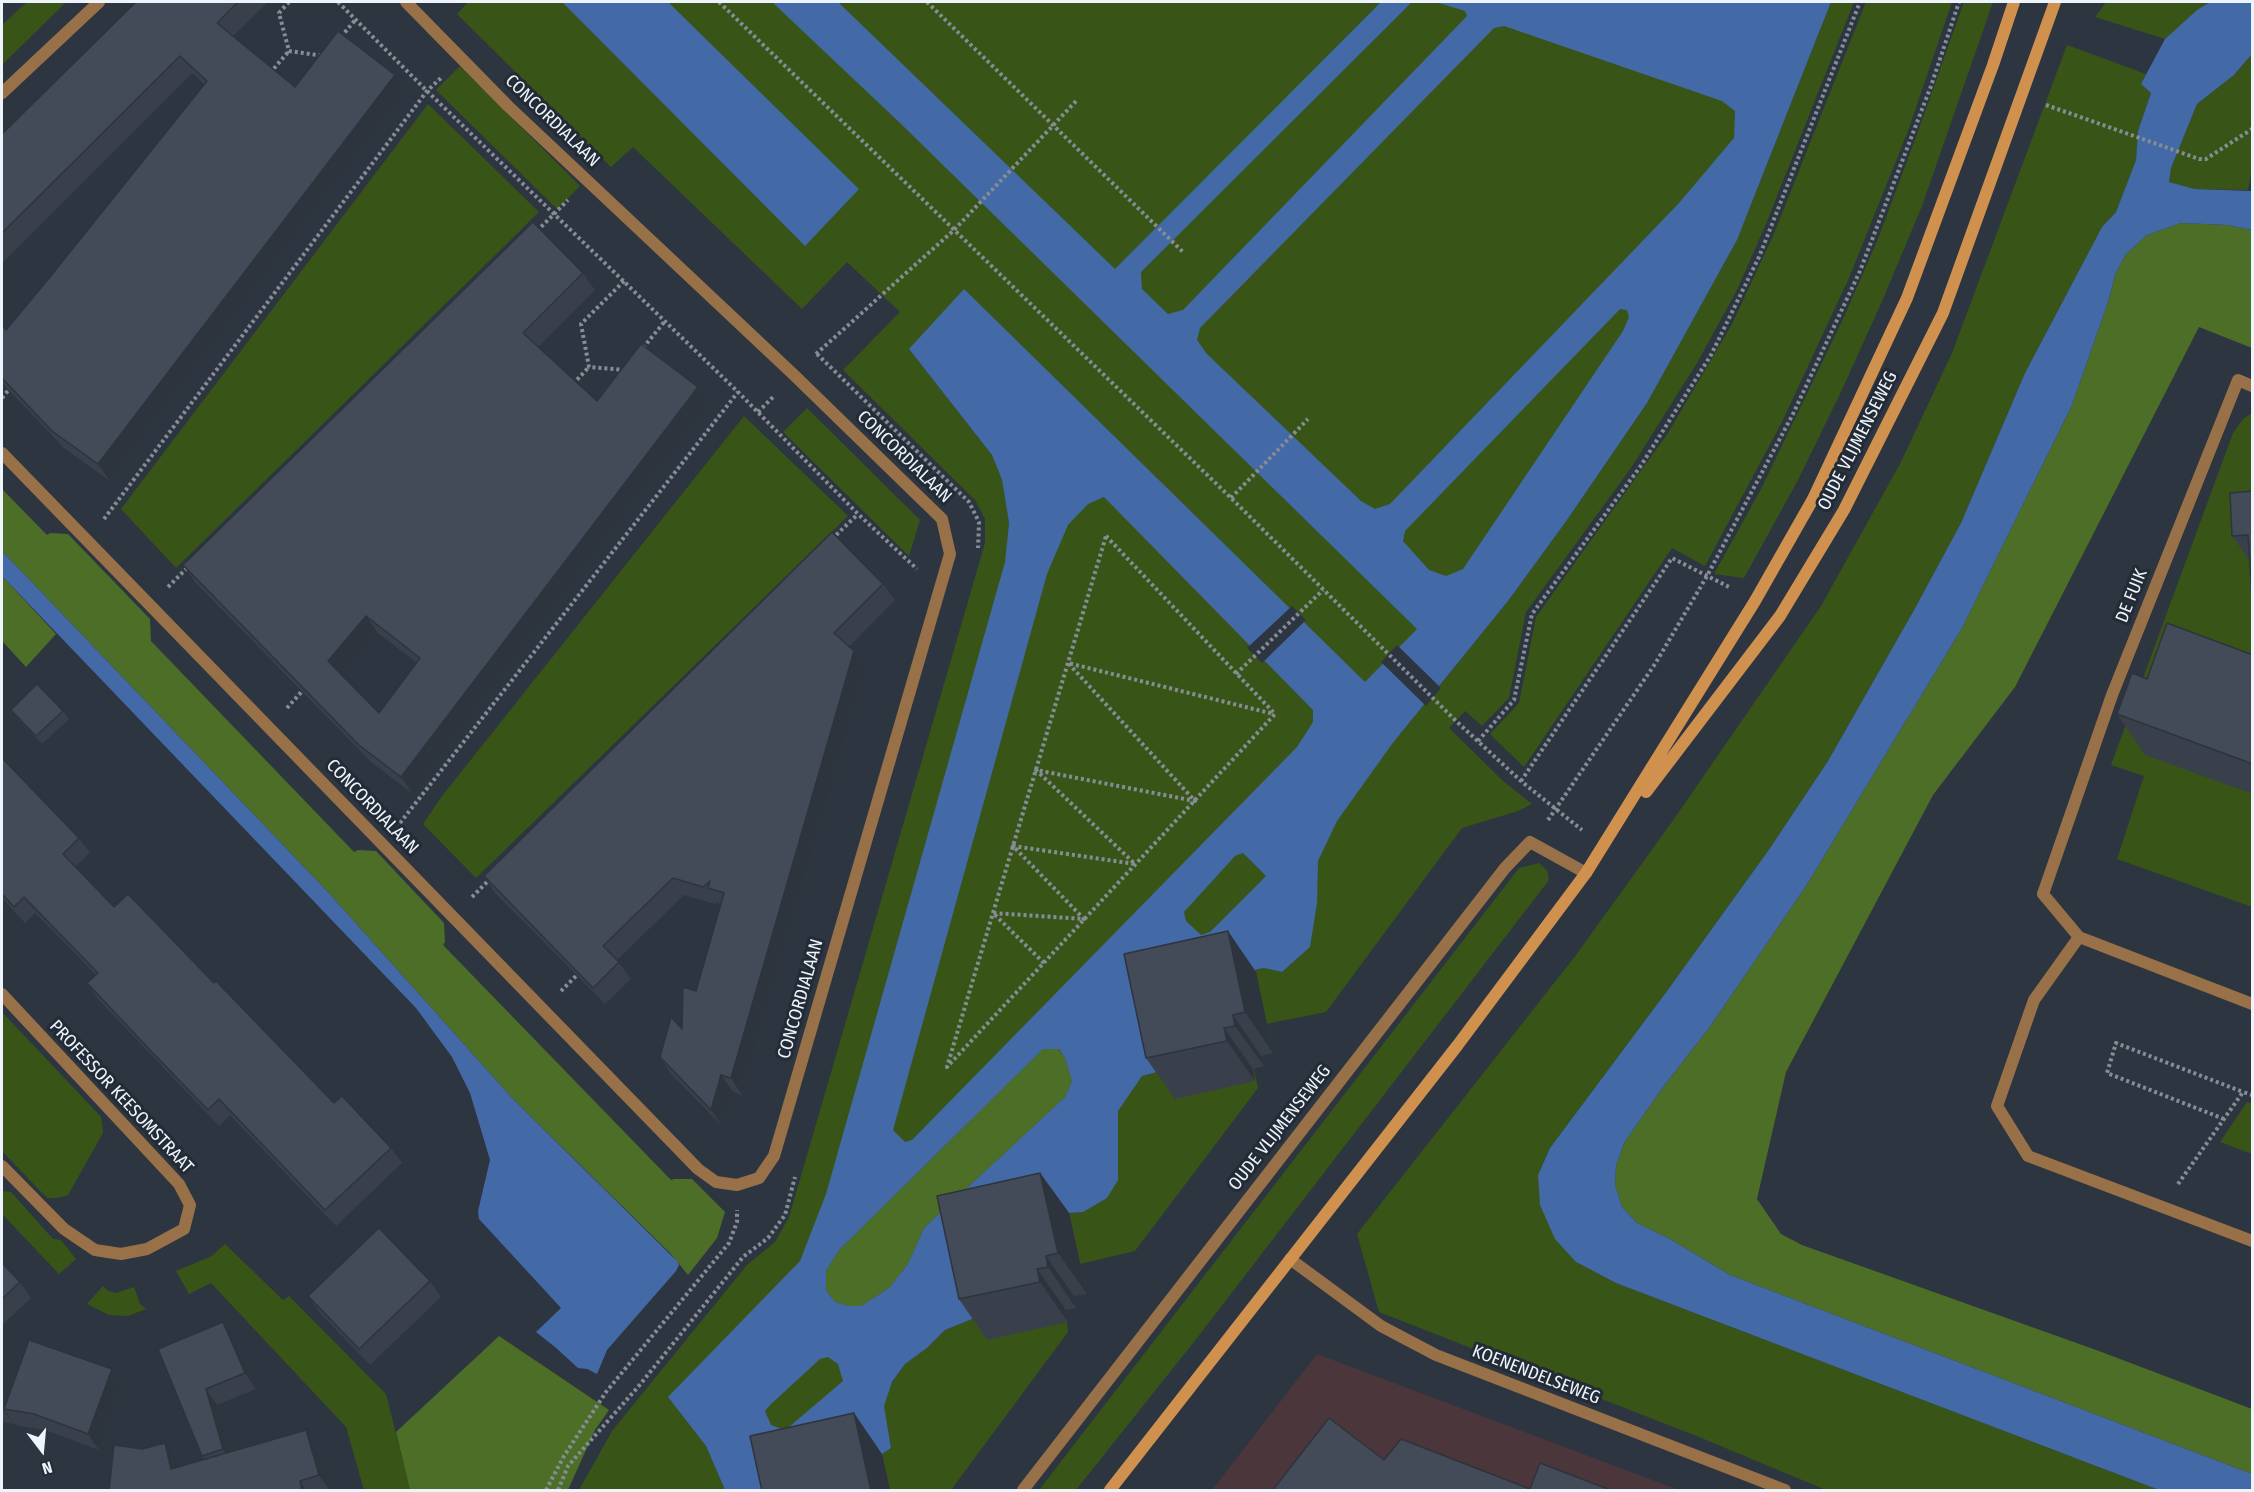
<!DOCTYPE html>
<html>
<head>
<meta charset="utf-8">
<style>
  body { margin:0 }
  #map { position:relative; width:2254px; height:1492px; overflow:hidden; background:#2d3541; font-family:"Fira Sans Condensed",sans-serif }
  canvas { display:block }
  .frame { position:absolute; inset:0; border:3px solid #eef4fb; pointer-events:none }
  .north { position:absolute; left:12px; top:1420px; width:60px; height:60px; -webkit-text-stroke:4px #232b36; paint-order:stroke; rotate:164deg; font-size:16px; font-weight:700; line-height:24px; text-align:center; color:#eef4fb }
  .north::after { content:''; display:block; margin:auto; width:21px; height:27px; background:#eef4fb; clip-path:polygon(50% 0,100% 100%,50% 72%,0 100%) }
</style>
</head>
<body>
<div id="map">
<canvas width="2254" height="1492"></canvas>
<div class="frame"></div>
<div class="north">N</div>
</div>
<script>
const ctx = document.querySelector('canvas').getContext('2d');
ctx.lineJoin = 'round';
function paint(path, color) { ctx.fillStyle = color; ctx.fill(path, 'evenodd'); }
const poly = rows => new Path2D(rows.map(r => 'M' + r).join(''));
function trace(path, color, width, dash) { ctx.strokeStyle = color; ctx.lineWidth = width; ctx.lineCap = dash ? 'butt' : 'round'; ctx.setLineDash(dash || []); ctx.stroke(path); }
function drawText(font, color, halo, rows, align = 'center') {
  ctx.font = font + ' "Fira Sans Condensed",sans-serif'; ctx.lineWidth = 6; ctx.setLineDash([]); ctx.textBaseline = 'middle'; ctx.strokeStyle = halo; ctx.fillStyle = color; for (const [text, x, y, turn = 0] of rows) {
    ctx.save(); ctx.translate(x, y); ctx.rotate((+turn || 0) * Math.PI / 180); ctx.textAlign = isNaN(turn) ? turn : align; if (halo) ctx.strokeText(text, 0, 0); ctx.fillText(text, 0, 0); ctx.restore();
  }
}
paint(poly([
  [1317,1354,1679,1490,1212,1490]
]), '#4a363b');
paint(poly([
  [27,2,66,2,2,65,2,25],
  [468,2,562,2,805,246,572,2,1821,2,1392,744,1508,601,1567,520,1647,403,1737,240,1831,2,1854,2,1766,224,1737,290,1697,363,1631,468,1526,612,1509,698,1482,726,1465,711,1449,728,1502,780,1532,804,1518,811,1462,828,1326,1012,1245,1028,1258,1088,1135,1251,1080,1264,1069,1213,1083,1212,1118,1180,1117,1126,892,1344,892,1383,905,1364,927,1348,945,1330,982,1315,1067,1322,1068,1332,951,1490,890,1490,882,1454,891,1448,884,1408,748,1451,668,1397,706,1446,725,1490,579,1490,612,1431,747,1265,775,1242,789,1217,985,543,985,519,975,500,843,370,900,312,847,262,802,309,633,147,611,167,457,14],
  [909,349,1001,408,1022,497,1007,544,1009,523,1002,480,992,455],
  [1310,947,1282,972,1264,968,1156,990,1172,1068,1142,1076,1131,1090,1139,953],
  [1866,2,1952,2,1908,131,1849,278,1782,422,1705,566,1672,548,1524,767,1490,734,1519,703,1536,617,1668,433,1731,326,1773,236],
  [1964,2,1993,2,1922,206,1880,306,1840,394,1798,480,1744,578,1714,574,1761,489,1843,319,1878,239,1917,134],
  [2106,2,2210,2,2197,10,2165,39,2095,17],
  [2067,45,2146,74,2141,84,2151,93,2138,131,2136,160,2116,212,2102,227,2025,373,1961,523,1914,610,1828,761,1768,851,1667,991,1550,1148,1538,1175,1576,1262,1616,1283,2159,1490,1826,1490,1699,1437,1379,1312,1357,1234,1576,955,1674,819,1821,606,1901,462,1952,353],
  [2252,54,2252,169,2248,190,2195,189,2169,182,2171,168,2197,104,2234,75],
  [460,66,580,186,557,209,436,90],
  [428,104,539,212,176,568,121,509],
  [807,408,920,520,909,556,783,432],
  [2252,413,2252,907,2117,859,2144,776,2111,765,2233,433,2244,418],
  [744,416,848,516,476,878,423,824,442,796],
  [1539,863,1547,870,1549,880,1197,1338,1076,1490,1039,1490,1519,868],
  [2,1012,101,1117,103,1133,68,1195,57,1198,47,1198,2,1151],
  [2247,1102,2252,1103,2252,1154,2220,1142],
  [2,1191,11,1192,53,1239,61,1240,76,1259,59,1274,2,1214],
  [225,1244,283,1300,289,1296,386,1394,410,1490,364,1490,346,1427,211,1283,189,1294,176,1271,212,1256],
  [103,1286,108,1291,116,1293,134,1287,140,1304,146,1309,128,1316,109,1315,87,1304]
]), '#385517');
paint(poly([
  [2181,223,2227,225,2252,230,2252,348,2199,327,2015,687,1933,795,1786,1072,1757,1199,1781,1234,1802,1245,2099,1351,2252,1409,2252,1474,1730,1275,1670,1239,1637,1223,1622,1207,1615,1185,1616,1166,1624,1143,1663,1087,1709,1028,1806,886,1962,628,2072,405,2108,302,2115,275,2125,255,2147,235],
  [2,489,47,535,50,533,68,534,150,619,151,641,354,852,358,850,376,851,444,923,445,942,443,945,671,1180,674,1179,692,1179,725,1212,717,1238,688,1275,671,1254,512,1098,327,891,2,551],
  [2,576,56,634,26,667,2,641],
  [1043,1049,1058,1049,1065,1058,1072,1081,1065,1097,924,1228,908,1264,889,1288,861,1306,849,1306,835,1302,826,1290,826,1271,839,1250],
  [499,1336,609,1410,595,1430,568,1490,410,1490,396,1432]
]), '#4c6e27');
paint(poly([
  [562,2,668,2,859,189,805,246],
  [772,2,838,2,1115,269,1381,2,1412,2,1141,272,1142,289,1168,314,1183,310,1467,16,1465,11,1436,2,1831,2,1737,240,1647,403,1567,520,1508,601,1392,744,1337,821,1318,861,1317,903,1310,947,1282,972,1264,968,1156,990,1172,1068,1142,1076,1118,1111,1118,1180,1107,1198,1083,1212,1069,1213,982,1315,945,1330,927,1348,905,1364,892,1382,884,1406,891,1448,882,1454,779,1477,781,1490,725,1490,706,1446,668,1397,800,1261,826,1194,1005,562,1009,523,1002,480,992,455,909,349,964,289,1365,682,1417,629,899,122],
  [1504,26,1722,101,1735,111,1734,138,1679,203,1390,504,1375,509,1361,501,1207,354,1197,340,1200,328,1494,28],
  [1620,309,1627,310,1629,317,1623,331,1463,569,1446,576,1429,570,1403,541,1405,531],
  [1104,497,1313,710,1313,722,1297,747,912,1140,905,1142,893,1130,1047,574,1068,525,1088,504],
  [1243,853,1266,876,1210,932,1201,935,1186,921,1184,912,1235,856],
  [1043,1049,1059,1049,1065,1058,1072,1081,1065,1097,924,1228,908,1264,889,1288,861,1306,849,1306,835,1302,826,1290,826,1271,839,1250],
  [828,1357,838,1364,843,1381,789,1427,784,1430,771,1425,765,1411,770,1405,820,1359],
  [2210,2,2252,2,2252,54,2234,75,2197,104,2171,168,2169,182,2195,189,2252,191,2252,230,2227,225,2181,223,2147,235,2125,255,2115,275,2108,302,2072,405,1962,628,1806,886,1709,1028,1663,1087,1624,1143,1616,1166,1615,1185,1622,1207,1637,1223,1670,1239,1730,1275,2252,1474,2252,1490,2159,1490,1616,1283,1576,1262,1555,1239,1540,1205,1538,1175,1550,1148,1667,991,1768,851,1828,761,1914,610,1961,523,2025,373,2102,227,2116,212,2136,160,2138,131,2151,93,2141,84,2165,39,2197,10],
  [2,551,327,891,512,1098,677,1261,679,1265,676,1271,607,1350,597,1374,587,1369,578,1368,555,1347,536,1332,561,1308,479,1219,478,1211,490,1160,470,1093,452,1057,416,1008,2,576]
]), '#4369a6');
paint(poly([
  [1292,606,1306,620,1262,663,1247,648],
  [1397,645,1441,688,1426,706,1381,662]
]), '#2d3541');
trace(poly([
  [289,2,279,13,289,51,324,56],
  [338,2,427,91,738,392,858,514,917,569],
  [719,2,1231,498,1456,721,1521,781,1582,830],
  [927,2,1184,253],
  [341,37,356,19],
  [270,73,289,51],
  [2046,105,2199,159,2206,159,2252,129],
  [537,231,568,200],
  [624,281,581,324,589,367,625,370],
  [643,348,665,321],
  [816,354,954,230,1078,99],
  [817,354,969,502,979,522,978,548],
  [573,384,589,367],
  [2,398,11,387],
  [758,412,775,395],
  [1231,498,1308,419],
  [104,519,427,91,442,77],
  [1106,536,1275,714,947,1067,1013,846,1106,536],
  [832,539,858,514],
  [168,587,188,567],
  [1236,674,1323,590],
  [287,708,304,689],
  [1478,741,1514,700,1532,614,1640,467,1711,355,1759,257,1860,2],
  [1521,781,1672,558,1731,588],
  [1548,820,1655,664,1707,576,1793,414,1860,271,1931,86,1959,2],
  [400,823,738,392],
  [472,897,490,879],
  [1044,963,993,913,1084,919,1013,846,1135,864,1036,770,1195,801,1068,663,1274,714],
  [561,991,579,973],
  [2224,1119,2107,1073,2116,1043,2243,1092],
  [2178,1184,2243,1092,2252,1095],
  [546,1490,564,1456,606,1392,729,1243,737,1222,737,1210],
  [558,1490,568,1466,638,1387,743,1257,768,1238,785,1215,795,1177]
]), '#868d97', 4, [3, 3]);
trace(poly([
  [2252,386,2238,380,2112,695,2043,894,2079,937,2252,1004],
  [2079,937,2034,1000,1997,1106,2028,1156,2252,1241]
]), '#987148', 12);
trace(poly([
  [2,93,99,2],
  [2,453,698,1169,716,1182,737,1185,759,1178,774,1156,950,554,942,519,794,375,508,106,406,2],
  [2,994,179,1184,190,1205,184,1229,147,1249,121,1254,95,1250,64,1229,2,1166],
  [1290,1259,1381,1326,1436,1355,1785,1490],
  [1023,1490,1505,868,1530,842,1586,873]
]), '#987148', 12);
trace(poly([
  [1646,792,1780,616,1844,510,1943,313,2055,2],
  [1110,1490,1457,1046,1586,873,1755,601,1813,499,1907,298,1993,65,2014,2]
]), '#d0914e', 12);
paint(poly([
  [136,2,268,2,233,36,295,87,407,92,110,481,64,448,2,383,2,325,6,330,50,277,204,84,192,73,2,263,2,134],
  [583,273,595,290,538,347,597,401,698,387,710,404,413,794,371,762,195,582,183,565],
  [378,633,417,663,379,713,342,675],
  [2253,491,2253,594,2250,561,2232,536],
  [883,584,895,600,849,647,854,651,866,668,742,1095,733,1092,723,1127,671,1074,660,1057,682,1029,696,991,721,905,717,902,715,904,684,895,617,960,631,979,605,1004,495,893,484,876],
  [2253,655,2253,794,2145,755,2117,714,2147,679],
  [11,710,63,711,69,719,42,744,17,718],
  [2,758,79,838,90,853,75,867,114,907,214,983,334,1103,391,1148,402,1163,336,1226,230,1115,219,1126,161,1065,98,999,87,983,96,975,35,913,25,923,2,898],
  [1256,972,1273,1053,1261,1056,1264,1066,1253,1069,1255,1081,1175,1099,1146,1058],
  [1040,1173,1069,1213,1087,1294,1074,1296,1076,1308,1066,1310,1068,1322,987,1340,959,1299],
  [2,1263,20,1282,31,1298,2,1325],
  [430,1281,441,1297,370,1365,319,1312,308,1296],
  [234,1337,256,1389,217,1405,230,1452,306,1430,317,1445,330,1491,109,1491,176,1459,178,1467,204,1459,202,1456,158,1349],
  [112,1369,123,1385,99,1450,45,1430,15,1425,4,1409],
  [2,1409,4,1411,14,1424,2,1422]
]), '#39404b');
paint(poly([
  [395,75,407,92,110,481,98,464],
  [698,387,710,404,413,794,401,777],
  [366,616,378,633,340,678,328,661],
  [854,651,866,668,742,1095,731,1078],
  [1228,931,1256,972,1273,1053,1245,1012],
  [1233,1015,1261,1056,1264,1066,1235,1026],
  [1224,1028,1253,1069,1255,1081,1227,1041],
  [721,1075,733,1092,723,1127,711,1110],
  [1040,1173,1069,1213,1087,1294,1058,1253],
  [1046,1256,1074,1296,1076,1308,1048,1267],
  [1037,1269,1066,1310,1068,1322,1040,1282],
  [223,1322,234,1337,256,1389,245,1373],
  [112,1369,123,1385,99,1450,88,1434],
  [206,1389,217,1405,234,1465,223,1449],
  [854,1413,882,1454,890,1491,871,1491],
  [306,1430,317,1445,330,1491,319,1475],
  [165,1443,176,1459,182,1485,171,1469],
  [300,1481,306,1491,302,1491]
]), '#2e343d');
const building = poly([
  [136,2,238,2,217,23,295,87,338,31,395,75,98,464,52,431,2,378,2,325,6,330,50,277,207,81,180,56,2,233,2,134,136,2],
  [533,222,583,273,523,333,597,401,641,344,698,387,401,777,359,745,183,565,533,222],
  [366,616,420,658,379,713,328,661,366,616],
  [2253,491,2253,594,2252,594,2248,535,2232,536,2230,493,2253,491],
  [832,532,883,584,834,633,854,651,731,1078,721,1075,711,1110,660,1057,671,1017,682,1029,683,987,696,991,724,893,708,888,710,881,703,887,673,878,603,946,619,962,593,988,484,876,832,532],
  [2167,623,2253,655,2253,764,2117,714,2132,673,2147,679,2167,623],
  [37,684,63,711,36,736,11,710,37,684],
  [2,758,79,838,63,854,114,907,128,894,214,983,216,981,334,1103,342,1096,391,1148,325,1210,219,1099,208,1110,150,1050,87,983,98,973,24,897,14,907,2,894,2,758],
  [1228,931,1245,1012,1233,1015,1235,1026,1224,1028,1227,1041,1146,1058,1124,954,1228,931],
  [1040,1173,1058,1253,1046,1256,1048,1267,1037,1269,1040,1282,959,1299,937,1196,1040,1173],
  [379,1228,430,1281,359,1349,308,1296,379,1228],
  [2,1263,20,1282,2,1299,2,1263],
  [223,1322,245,1373,206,1389,223,1449,202,1456,158,1349,223,1322],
  [29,1340,112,1369,88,1434,34,1414,4,1409,29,1340],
  [854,1413,871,1491,762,1491,750,1436,854,1413],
  [1329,1418,1384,1460,1401,1439,1530,1489,1540,1463,1613,1491,1272,1491,1329,1418],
  [306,1430,319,1475,300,1481,302,1491,109,1491,114,1445,142,1449,165,1443,171,1469,306,1430]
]);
paint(building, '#424b57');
trace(building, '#2e343d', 1.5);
drawText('18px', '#eef4fb', '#232b36', [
  ["CONCORDIALAAN",552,121,44],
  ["OUDE VLIJMENSEWEG",1858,441,-63],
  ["CONCORDIALAAN",904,457,44],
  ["DE FUIK",2132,596,-68],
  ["CONCORDIALAAN",372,807,46],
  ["CONCORDIALAAN",801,999,-74],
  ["PROFESSOR KEESOMSTRAAT",121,1097,47],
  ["OUDE VLIJMENSEWEG",1280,1128,-52],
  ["KOENENDELSEWEG",1536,1375,21]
]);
</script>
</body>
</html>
